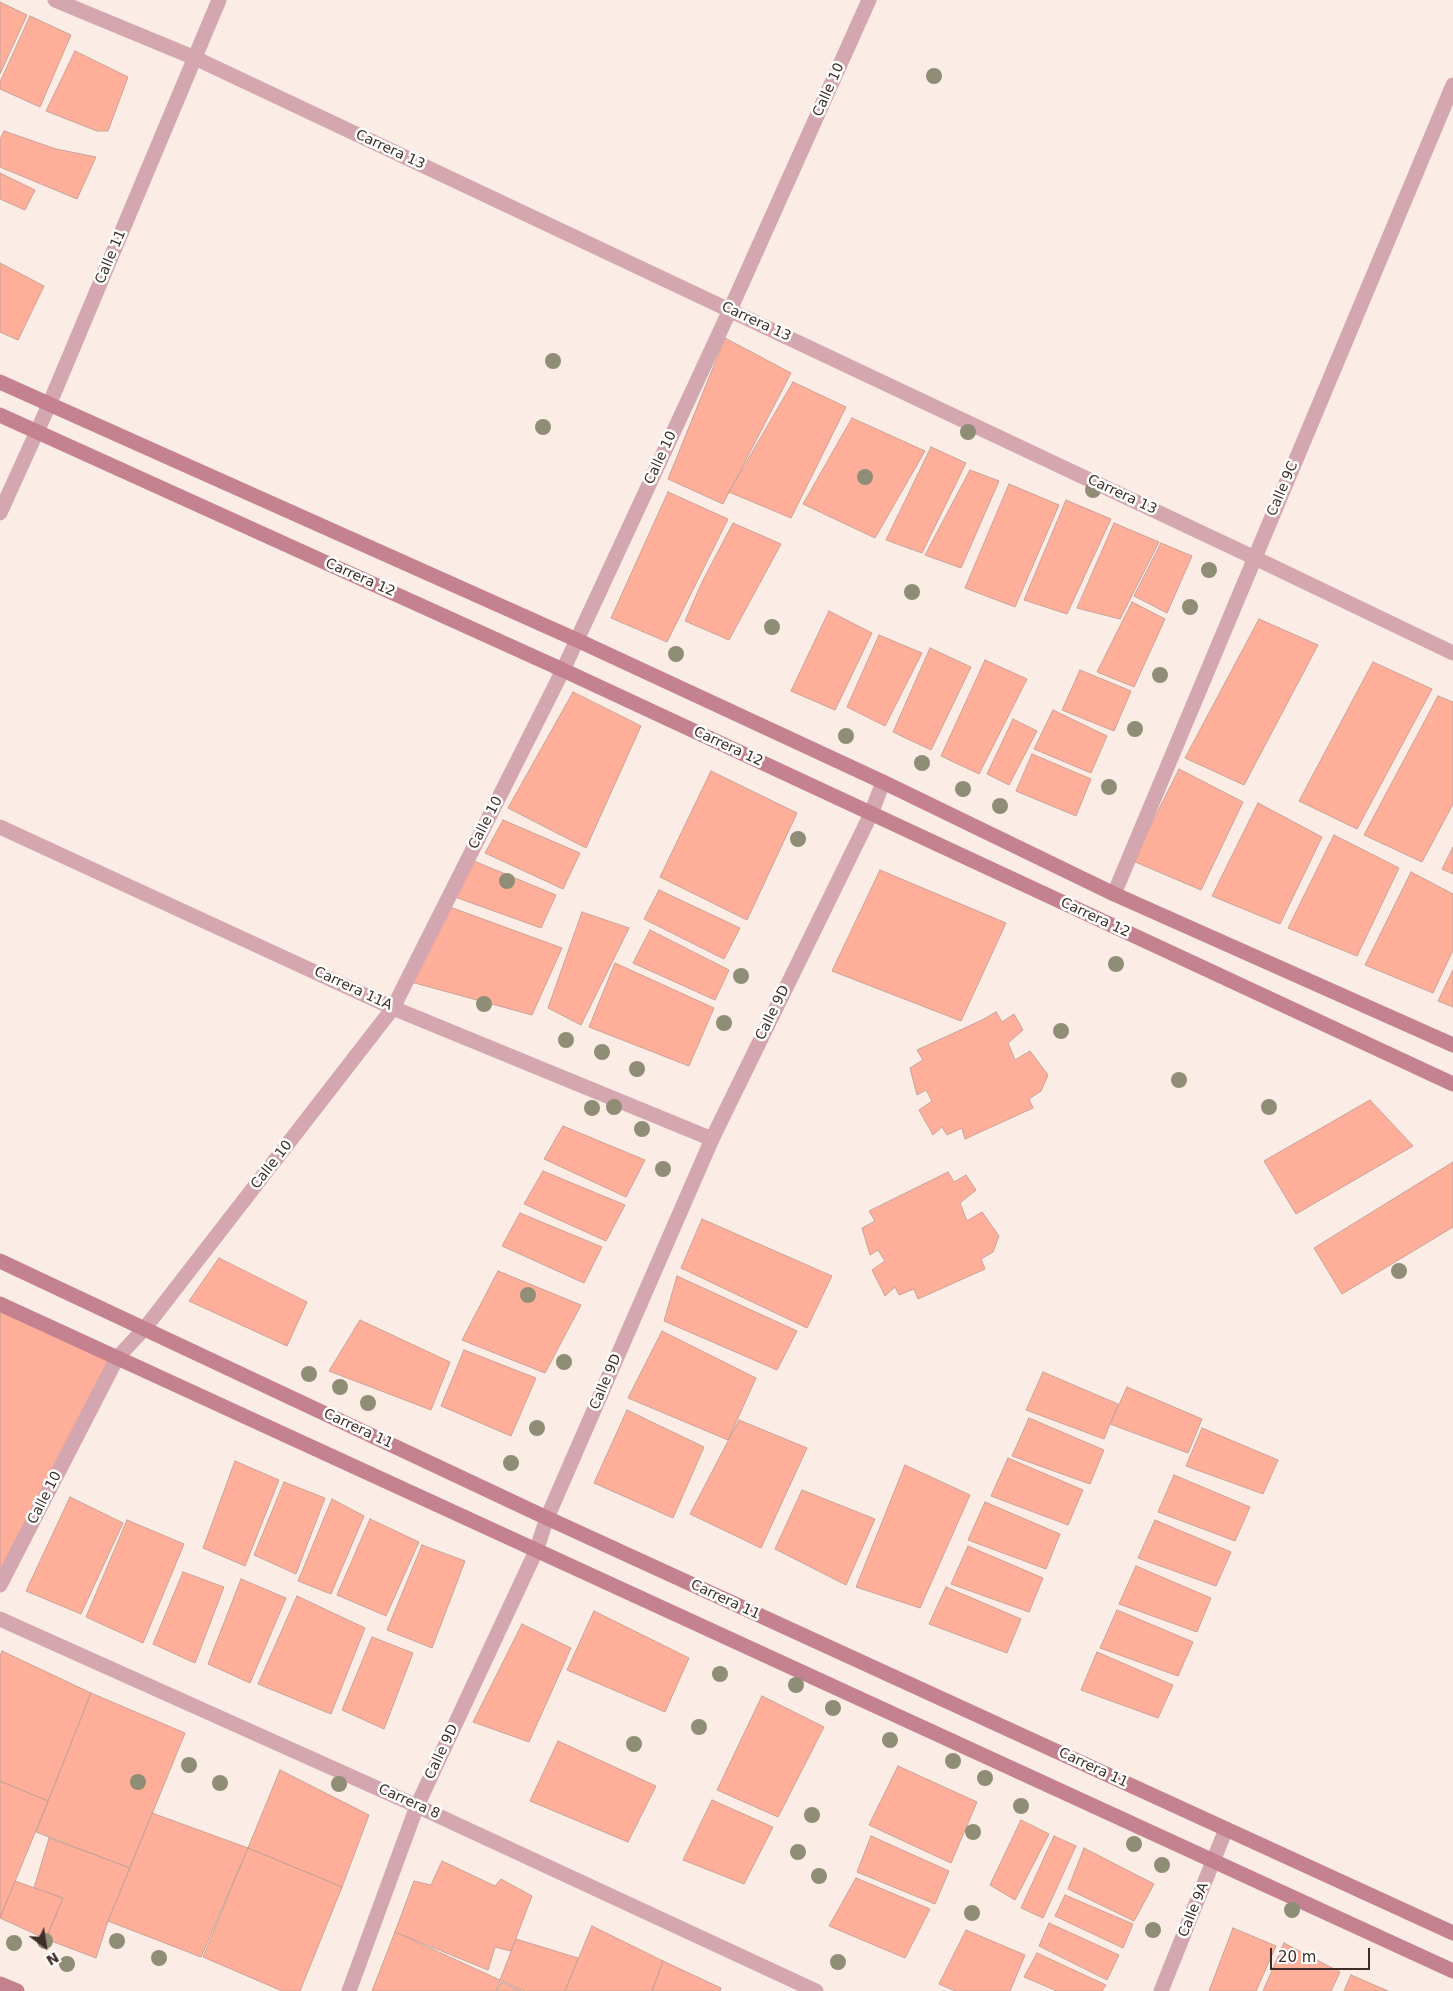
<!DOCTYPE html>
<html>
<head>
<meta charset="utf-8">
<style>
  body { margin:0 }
  #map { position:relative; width:1453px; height:1991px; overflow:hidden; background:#fcece6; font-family:"DejaVu Sans",sans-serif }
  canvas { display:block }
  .north { position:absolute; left:20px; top:1921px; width:50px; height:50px; -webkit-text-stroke:4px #fff; paint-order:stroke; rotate:149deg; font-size:14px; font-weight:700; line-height:20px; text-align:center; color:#3c2e27 }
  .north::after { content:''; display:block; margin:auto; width:18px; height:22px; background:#3c2e27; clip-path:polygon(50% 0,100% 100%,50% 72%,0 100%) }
  .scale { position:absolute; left:1270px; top:1948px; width:100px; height:22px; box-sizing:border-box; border:2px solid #3c2e27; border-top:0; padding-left:6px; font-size:15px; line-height:18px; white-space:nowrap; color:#3c2e27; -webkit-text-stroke:4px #fff; paint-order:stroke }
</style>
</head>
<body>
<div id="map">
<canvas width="1453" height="1991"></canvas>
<div class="north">N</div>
<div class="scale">20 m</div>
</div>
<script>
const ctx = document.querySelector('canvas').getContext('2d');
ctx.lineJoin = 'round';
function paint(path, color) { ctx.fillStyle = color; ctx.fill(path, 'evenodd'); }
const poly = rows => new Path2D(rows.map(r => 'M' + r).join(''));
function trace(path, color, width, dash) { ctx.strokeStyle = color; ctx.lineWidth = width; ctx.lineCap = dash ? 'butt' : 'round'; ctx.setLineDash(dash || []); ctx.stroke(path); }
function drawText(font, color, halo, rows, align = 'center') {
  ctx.font = font + ' "DejaVu Sans",sans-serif'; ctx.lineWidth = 5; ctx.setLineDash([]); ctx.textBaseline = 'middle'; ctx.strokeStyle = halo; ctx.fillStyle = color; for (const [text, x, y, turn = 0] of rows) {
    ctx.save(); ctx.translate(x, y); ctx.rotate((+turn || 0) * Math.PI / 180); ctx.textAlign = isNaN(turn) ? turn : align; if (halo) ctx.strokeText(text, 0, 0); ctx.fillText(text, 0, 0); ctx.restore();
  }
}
const building = poly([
  [0,2,27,15,0,74,0,2],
  [30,16,71,35,40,107,0,89,0,82,30,16],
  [75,51,128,77,108,131,97,131,46,111,75,51],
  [4,131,56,149,96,157,77,199,0,167,0,139,4,131],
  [0,173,35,190,25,210,0,199,0,173],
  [0,263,44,286,18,340,0,332,0,263],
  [725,338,791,373,723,504,668,479,725,338],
  [793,382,846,407,791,518,729,492,793,382],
  [852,418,925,451,875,538,803,504,852,418],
  [931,447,966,463,922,553,886,540,931,447],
  [970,470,999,481,961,568,925,555,970,470],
  [1009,484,1059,505,1015,607,965,588,1009,484],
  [668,492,728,519,667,642,611,618,668,492],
  [1066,500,1111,519,1067,614,1024,600,1066,500],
  [733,523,781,544,729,640,685,621,702,582,733,523],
  [1114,523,1159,542,1120,619,1077,608,1114,523],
  [1161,543,1192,556,1167,613,1134,596,1161,543],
  [1132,602,1165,619,1134,687,1097,672,1132,602],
  [829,611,872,633,835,710,791,691,829,611],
  [1259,619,1318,645,1244,785,1185,758,1259,619],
  [879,635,922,653,885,726,847,707,879,635],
  [930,648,971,667,931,750,893,732,930,648],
  [985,660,1027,679,979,774,941,756,985,660],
  [1373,662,1432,689,1357,829,1299,801,1373,662],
  [1080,670,1131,691,1114,731,1062,710,1080,670],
  [573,692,641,726,586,848,508,808,573,692],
  [1438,696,1453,702,1453,804,1422,862,1364,835,1438,696],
  [1053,710,1107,736,1091,773,1034,749,1053,710],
  [1013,719,1037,731,1009,785,987,774,1013,719],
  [1032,754,1091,779,1076,816,1016,791,1032,754],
  [1179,769,1243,802,1201,890,1133,861,1179,769],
  [711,771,797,813,747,920,660,877,711,771],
  [1258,803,1322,837,1280,924,1212,896,1258,803],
  [503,820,580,853,563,889,485,853,503,820],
  [1334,835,1399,868,1357,956,1288,928,1334,835],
  [1453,847,1453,874,1442,869,1453,847],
  [474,861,556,895,541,928,455,897,474,861],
  [880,870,1006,923,961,1021,832,971,880,870],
  [1411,872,1453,894,1453,950,1433,993,1365,965,1411,872],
  [659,890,740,928,724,959,644,919,659,890],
  [450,907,562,948,532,1015,411,982,450,907],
  [582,912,629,928,581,1025,548,1008,582,912],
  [650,930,729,970,715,1000,633,963,650,930],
  [615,963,714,1008,689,1066,589,1027,615,963],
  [1453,970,1453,1007,1438,1001,1453,970],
  [996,1012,1002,1022,1014,1014,1023,1030,1008,1043,1015,1060,1030,1051,1048,1075,1041,1091,1029,1099,1033,1108,965,1139,962,1128,947,1135,942,1127,933,1135,919,1110,932,1101,926,1090,917,1095,910,1068,923,1060,917,1050,982,1020,996,1012],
  [1370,1100,1413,1146,1296,1214,1264,1161,1370,1100],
  [563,1126,645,1160,626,1197,544,1159,563,1126],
  [1453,1162,1453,1227,1342,1294,1314,1248,1453,1162],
  [543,1171,625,1205,606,1241,524,1204,543,1171],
  [948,1172,954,1182,966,1175,976,1190,960,1203,967,1221,982,1212,999,1236,993,1252,981,1259,985,1269,918,1299,914,1289,899,1295,895,1287,885,1296,872,1270,885,1261,878,1250,870,1255,862,1228,875,1221,869,1211,948,1172],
  [520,1213,602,1247,584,1283,502,1246,520,1213],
  [702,1219,832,1276,807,1328,681,1268,702,1219],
  [219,1258,307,1302,287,1346,189,1301,219,1258],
  [498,1271,581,1305,545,1373,462,1340,498,1271],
  [677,1276,797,1331,777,1370,664,1321,677,1276],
  [0,1305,115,1358,0,1584,0,1305],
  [360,1320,450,1362,431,1410,329,1371,360,1320],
  [662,1331,756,1378,728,1440,628,1398,662,1331],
  [464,1350,536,1378,511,1436,441,1406,464,1350],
  [1043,1372,1118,1404,1104,1439,1026,1410,1043,1372],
  [1127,1387,1202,1419,1188,1453,1110,1424,1127,1387],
  [627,1410,704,1447,673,1518,594,1483,627,1410],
  [1029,1418,1104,1450,1090,1484,1012,1456,1029,1418],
  [739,1420,807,1448,761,1548,690,1514,739,1420],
  [1202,1428,1278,1460,1263,1494,1186,1466,1202,1428],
  [1008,1458,1083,1490,1068,1525,991,1496,1008,1458],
  [235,1461,279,1480,245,1566,203,1548,235,1461],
  [905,1465,970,1495,920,1608,856,1587,905,1465],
  [1174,1475,1250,1507,1235,1541,1158,1512,1174,1475],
  [284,1482,325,1498,296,1574,254,1555,284,1482],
  [802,1490,875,1519,846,1585,775,1549,802,1490],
  [70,1497,123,1523,81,1614,26,1591,70,1497],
  [332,1499,364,1516,331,1594,298,1581,332,1499],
  [985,1502,1060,1534,1046,1569,968,1540,985,1502],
  [370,1519,419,1542,386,1616,337,1595,370,1519],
  [127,1520,184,1544,143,1643,86,1617,127,1520],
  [1155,1520,1231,1552,1216,1586,1138,1558,1155,1520],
  [422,1545,465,1561,432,1648,387,1630,422,1545],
  [968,1546,1043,1578,1029,1612,951,1584,968,1546],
  [1136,1566,1211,1598,1197,1632,1119,1604,1136,1566],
  [183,1572,224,1587,195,1663,153,1644,183,1572],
  [241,1579,286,1598,250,1683,208,1664,241,1579],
  [946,1587,1021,1619,1007,1653,929,1624,946,1587],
  [297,1596,365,1628,331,1714,258,1684,297,1596],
  [1117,1610,1193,1642,1178,1676,1100,1648,1117,1610],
  [594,1611,689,1658,665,1712,567,1670,594,1611],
  [522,1624,571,1648,529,1742,473,1722,522,1624],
  [372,1637,413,1653,384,1729,342,1710,372,1637],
  [2,1651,91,1693,48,1801,0,1781,0,1656,2,1651],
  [1097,1652,1173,1685,1158,1718,1081,1690,1097,1652],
  [91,1693,185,1733,130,1868,36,1832,91,1693],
  [762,1696,824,1727,778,1817,717,1790,762,1696],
  [558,1741,656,1786,628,1842,530,1801,558,1741],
  [898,1766,977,1802,951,1863,869,1825,898,1766],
  [280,1770,369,1815,342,1887,248,1848,280,1770],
  [0,1781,48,1801,0,1918,0,1781],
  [712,1800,773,1827,744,1884,683,1860,712,1800],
  [152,1813,248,1848,201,1957,108,1921,152,1813],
  [1021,1820,1049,1834,1015,1900,990,1885,1021,1820],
  [871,1836,949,1871,935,1904,857,1872,871,1836],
  [1054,1836,1076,1846,1043,1918,1021,1908,1054,1836],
  [49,1838,130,1868,108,1921,96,1958,46,1939,63,1898,34,1888,49,1838],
  [248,1848,342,1887,300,1991,282,1991,203,1957,248,1848],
  [1084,1848,1154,1884,1134,1921,1068,1889,1084,1848],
  [442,1861,495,1886,501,1879,532,1896,511,1951,495,1947,488,1970,395,1932,414,1881,431,1885,442,1861],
  [856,1878,930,1909,905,1958,829,1926,856,1878],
  [15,1881,63,1898,46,1939,0,1918,15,1881],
  [1065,1895,1133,1924,1123,1948,1055,1916,1065,1895],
  [1049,1923,1119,1955,1107,1980,1039,1946,1049,1923],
  [592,1926,663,1961,652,1991,565,1991,592,1926],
  [1233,1928,1276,1946,1256,1991,1209,1991,1233,1928],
  [966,1930,1025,1955,1010,1991,955,1991,939,1984,966,1930],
  [395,1932,500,1980,496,1991,372,1991,395,1932],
  [516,1939,578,1958,565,1991,524,1991,500,1980,516,1939],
  [1284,1943,1340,1972,1331,1991,1263,1991,1284,1943],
  [1037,1953,1106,1985,1102,1991,1057,1991,1024,1977,1037,1953],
  [663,1961,721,1988,720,1991,652,1991,663,1961],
  [1351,1975,1388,1991,1344,1991,1351,1975],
  [501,1982,521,1991,497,1991,501,1982]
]);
paint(building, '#ffaf99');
trace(building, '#c9a297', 1);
trace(poly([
  [55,0,195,58,1255,558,1453,653],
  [0,513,49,405,219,0],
  [0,827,393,1008,712,1139],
  [1114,894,1453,85],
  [0,1585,117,1358,145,1328,393,1008,563,670,730,310,869,0],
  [0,1619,417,1806,816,1991],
  [349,1991,417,1806,536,1551,547,1518,712,1139,871,814,883,782],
  [1161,1991,1226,1829]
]), '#d4a6af', 15);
trace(poly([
  [0,382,577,640,883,782,1114,894,1453,1045],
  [0,415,563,670,1453,1084],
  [0,1261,547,1518,1453,1933],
  [0,1304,1453,1971],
  [0,1984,17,1991]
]), '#c4818f', 15);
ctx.fillStyle = '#8f8d75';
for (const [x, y] of [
  [934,76],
  [553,361],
  [543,427],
  [968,432],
  [865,477],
  [1093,490],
  [1209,570],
  [912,592],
  [1190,607],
  [772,627],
  [676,654],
  [1160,675],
  [1135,729],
  [846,736],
  [922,763],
  [1109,787],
  [963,789],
  [1000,806],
  [798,839],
  [507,881],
  [1116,964],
  [741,976],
  [484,1004],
  [724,1023],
  [1061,1031],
  [566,1040],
  [602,1052],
  [637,1069],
  [1179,1080],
  [614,1107],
  [1269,1107],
  [592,1108],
  [642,1129],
  [663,1169],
  [1399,1271],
  [528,1295],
  [564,1362],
  [309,1374],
  [340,1387],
  [368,1403],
  [537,1428],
  [511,1463],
  [720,1674],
  [796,1685],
  [833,1708],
  [699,1727],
  [890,1740],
  [634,1744],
  [953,1761],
  [189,1765],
  [985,1778],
  [138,1782],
  [220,1783],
  [339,1784],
  [1021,1806],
  [812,1815],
  [973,1832],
  [1134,1844],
  [798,1852],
  [1162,1865],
  [819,1876],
  [1292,1910],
  [972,1913],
  [1153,1930],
  [45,1941],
  [117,1941],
  [14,1943],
  [159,1958],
  [838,1962],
  [67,1964]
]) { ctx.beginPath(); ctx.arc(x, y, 8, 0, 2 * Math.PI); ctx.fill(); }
drawText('14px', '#3c2e27', '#fff', [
  ["Calle 10",829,90,-66],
  ["Carrera 13",390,150,25],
  ["Calle 11",111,257,-67],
  ["Carrera 13",756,322,25],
  ["Calle 10",661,458,-65],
  ["Calle 9C",1283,489,-67],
  ["Carrera 13",1122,495,25],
  ["Carrera 12",360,578,24],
  ["Carrera 12",728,747,25],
  ["Calle 10",486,823,-63],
  ["Carrera 12",1095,918,25],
  ["Carrera 11A",353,989,25],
  ["Calle 9D",773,1013,-64],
  ["Calle 10",272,1165,-52],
  ["Calle 9D",606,1382,-67],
  ["Carrera 11",358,1429,25],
  ["Calle 10",45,1498,-63],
  ["Carrera 11",725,1600,25],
  ["Calle 9D",442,1752,-65],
  ["Carrera 11",1093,1768,25],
  ["Carrera 8",409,1802,24],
  ["Calle 9A",1194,1910,-68]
]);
</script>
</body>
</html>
